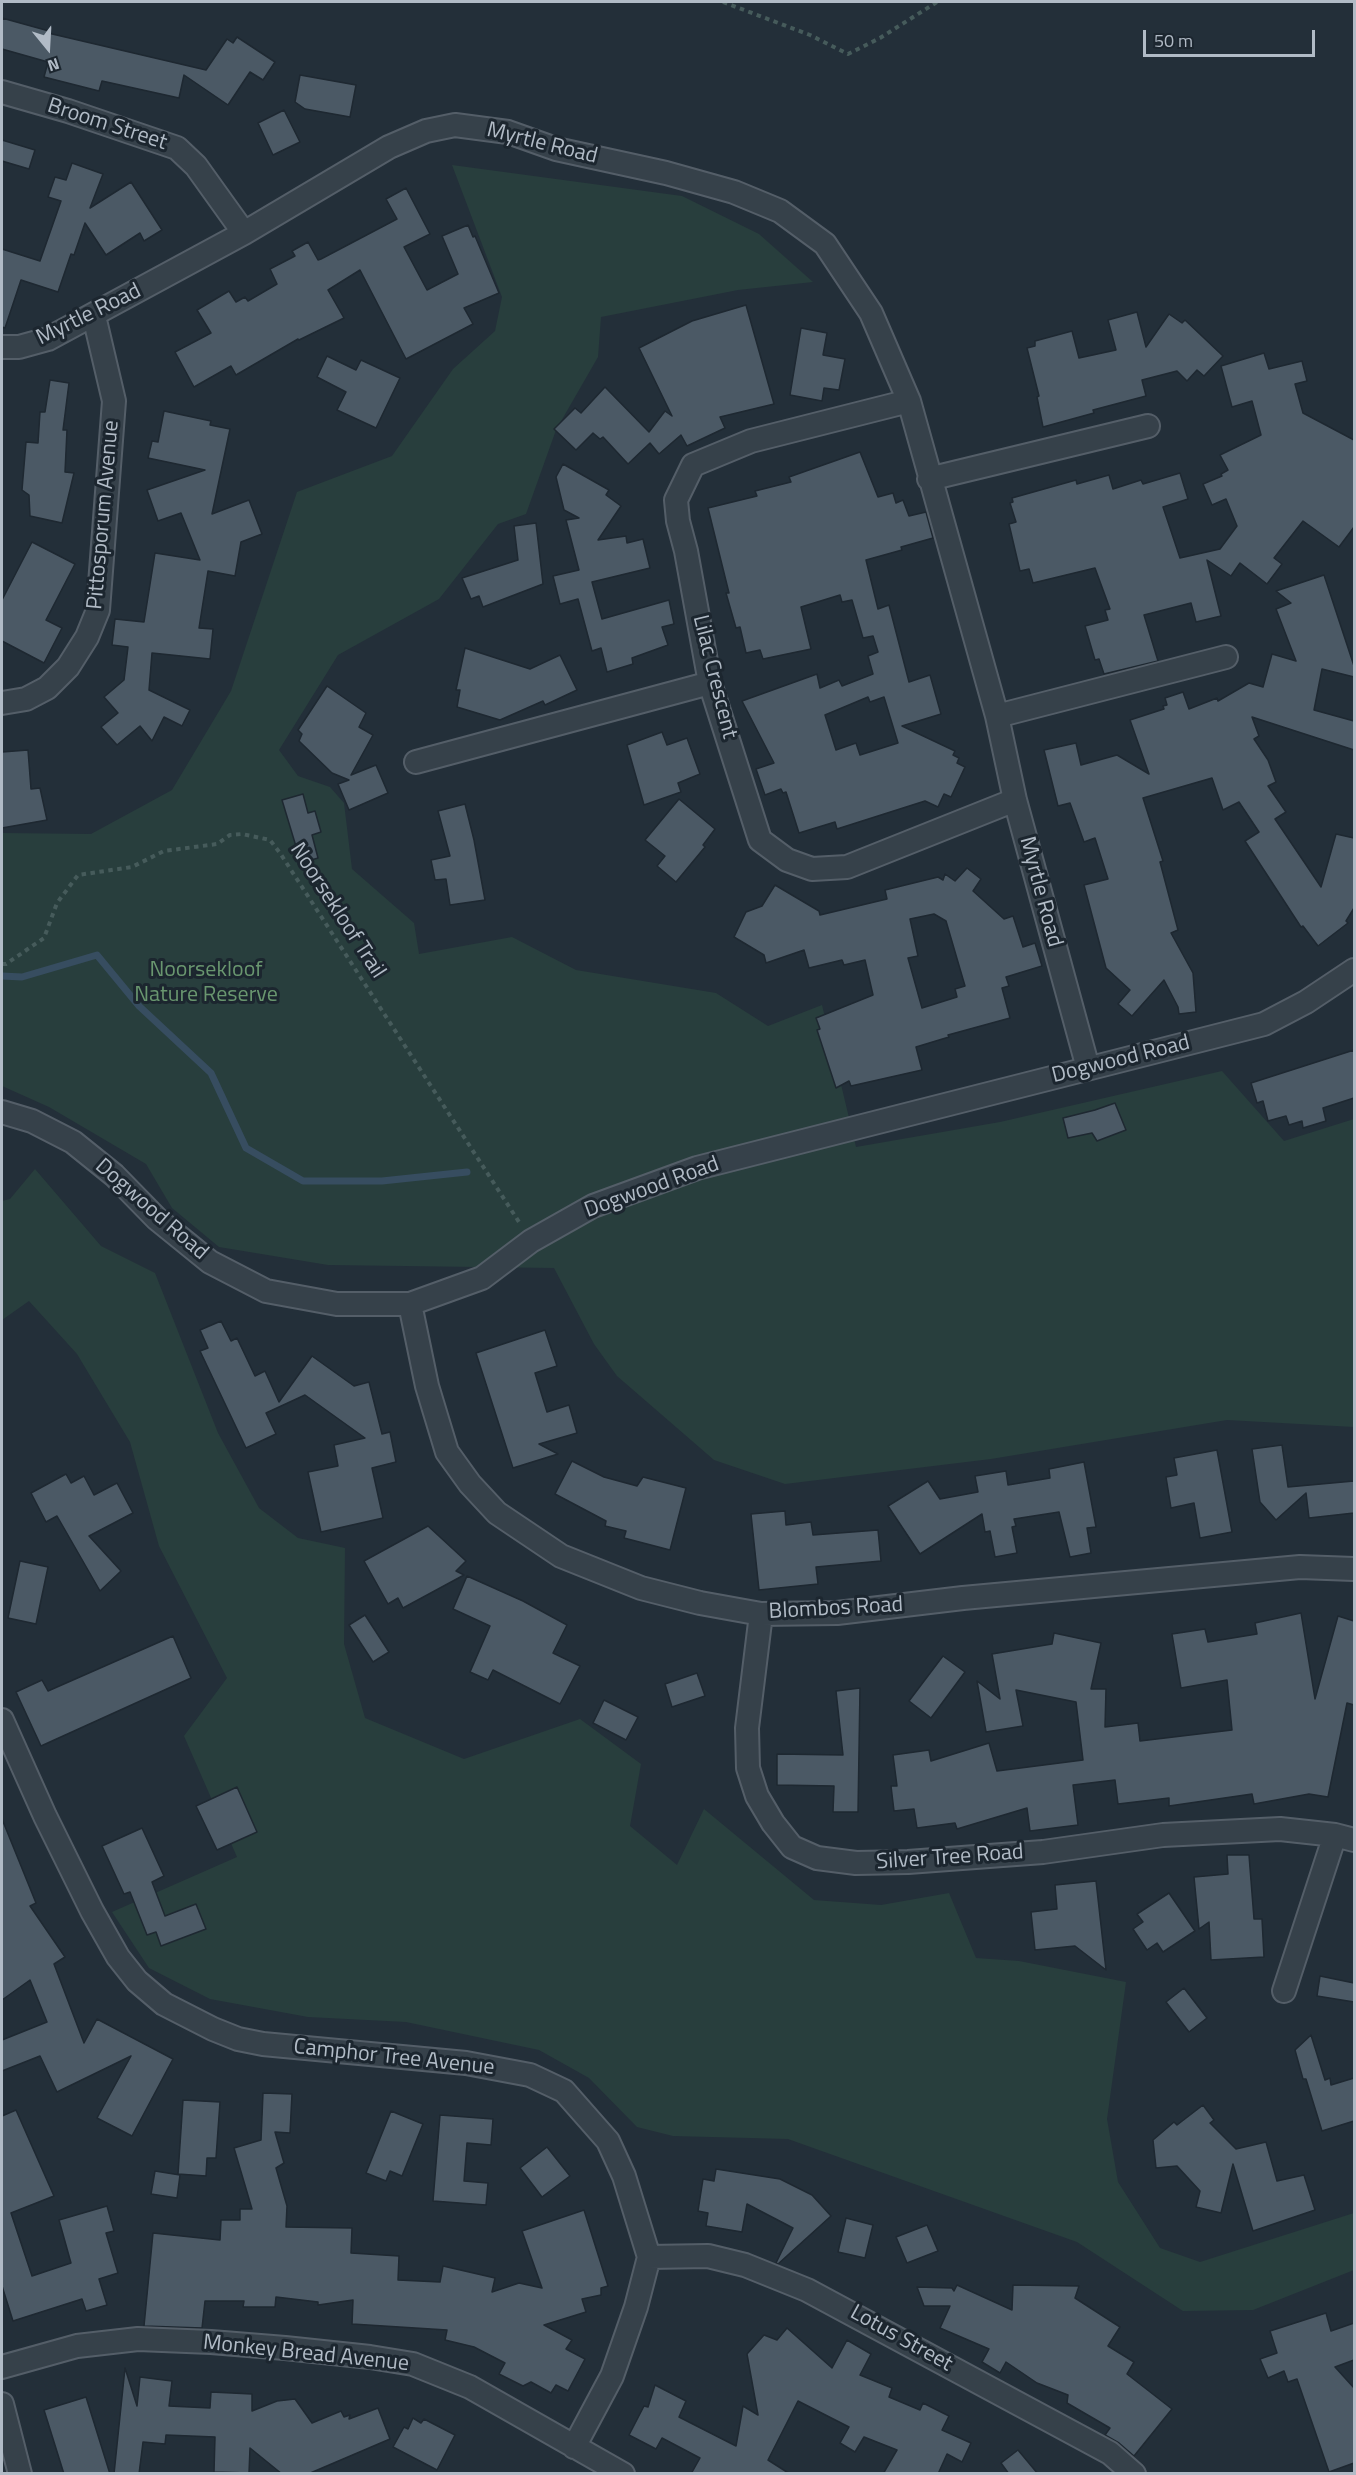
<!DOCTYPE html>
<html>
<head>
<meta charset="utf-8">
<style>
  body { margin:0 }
  #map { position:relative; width:1356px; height:2475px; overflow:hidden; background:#232f39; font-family:"Titillium Web",sans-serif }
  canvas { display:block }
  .frame { position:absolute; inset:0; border:3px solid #b1bbc6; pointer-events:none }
  .north { position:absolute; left:18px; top:18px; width:60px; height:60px; -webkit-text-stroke:4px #1c262f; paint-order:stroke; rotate:162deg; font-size:16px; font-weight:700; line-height:24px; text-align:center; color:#b1bbc6 }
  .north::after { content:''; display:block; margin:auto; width:21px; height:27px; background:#b1bbc6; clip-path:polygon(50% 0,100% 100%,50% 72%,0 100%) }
  .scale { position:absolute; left:1143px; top:30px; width:172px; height:27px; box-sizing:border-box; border:3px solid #b1bbc6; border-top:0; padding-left:8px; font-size:18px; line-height:21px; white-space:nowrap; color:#b1bbc6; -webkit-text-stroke:4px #1c262f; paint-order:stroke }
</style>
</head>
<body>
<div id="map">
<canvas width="1356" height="2475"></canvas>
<div class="frame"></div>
<div class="north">N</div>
<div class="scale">50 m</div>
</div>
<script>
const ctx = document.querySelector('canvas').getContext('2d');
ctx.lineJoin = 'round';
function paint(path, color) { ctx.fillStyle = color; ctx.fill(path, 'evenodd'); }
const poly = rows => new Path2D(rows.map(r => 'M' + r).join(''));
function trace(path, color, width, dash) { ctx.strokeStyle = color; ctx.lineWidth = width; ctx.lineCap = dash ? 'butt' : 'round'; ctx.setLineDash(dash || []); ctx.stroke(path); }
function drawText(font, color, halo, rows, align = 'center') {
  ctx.font = font + ' "Titillium Web",sans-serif'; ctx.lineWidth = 6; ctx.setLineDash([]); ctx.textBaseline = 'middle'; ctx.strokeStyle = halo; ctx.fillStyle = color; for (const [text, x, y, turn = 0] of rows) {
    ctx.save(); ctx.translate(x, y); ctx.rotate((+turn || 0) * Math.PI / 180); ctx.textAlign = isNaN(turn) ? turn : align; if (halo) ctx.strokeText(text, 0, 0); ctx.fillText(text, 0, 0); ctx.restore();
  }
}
paint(poly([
  [452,165,682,196,759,234,813,282,738,290,601,317,598,357,556,430,526,514,498,524,439,599,338,655,279,750,298,776,330,787,344,803,352,869,414,923,419,954,512,937,576,970,716,993,768,1026,822,1005,856,1147,1000,1122,1222,1071,1284,1141,1354,1119,1354,1427,1227,1420,991,1459,785,1484,714,1460,617,1376,594,1344,554,1268,328,1265,219,1247,172,1208,146,1164,49,1107,2,1086,2,833,91,834,172,790,231,691,297,492,392,456,453,369,495,331,502,297],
  [35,1169,101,1246,155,1273,218,1433,259,1508,298,1538,345,1548,344,1644,365,1718,464,1759,580,1719,641,1764,630,1826,677,1865,704,1809,814,1900,881,1905,949,1893,976,1958,1019,1961,1126,1982,1107,2119,1118,2182,1160,2248,1200,2262,1354,2213,1354,2270,1253,2310,1183,2311,1077,2242,788,2139,673,2136,637,2127,589,2078,539,2050,406,2022,308,2017,210,1999,149,1968,112,1912,237,1857,184,1736,227,1678,159,1546,130,1442,77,1354,29,1301,2,1320,2,1201,10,1199]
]), '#283e3d');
trace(poly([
  [2,976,22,977,97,955,139,1006,211,1073,246,1148,303,1181,382,1181,467,1172]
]), '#374d60', 7);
const building = poly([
  [2,18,49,31,48,33,206,70,227,39,233,43,237,37,275,62,263,80,250,72,228,105,184,75,179,98,102,81,99,91,44,77,48,62,2,49,2,18],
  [300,75,356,85,350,117,305,109,295,102,300,75],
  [284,110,300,142,273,155,258,123,284,110],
  [2,140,35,150,29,169,2,161,2,140],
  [72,163,103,174,90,208,131,182,162,230,144,241,140,233,106,255,85,223,74,255,71,254,58,292,21,280,5,328,2,327,2,249,40,261,61,201,48,197,55,177,66,180,72,163],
  [406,188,430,234,404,247,427,290,458,274,442,236,468,225,473,237,475,236,499,293,464,308,473,324,406,359,360,270,328,290,344,318,299,340,298,339,236,375,231,366,194,387,175,352,211,333,197,310,229,291,236,302,245,297,248,301,277,284,270,269,295,256,292,251,308,242,318,260,321,259,397,219,386,199,406,188],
  [746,305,774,404,720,417,725,428,687,446,681,435,659,454,650,443,628,464,603,437,600,439,593,433,576,450,554,429,575,408,581,413,605,387,649,432,665,411,672,416,639,348,692,321,746,305],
  [1137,312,1146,347,1169,314,1182,323,1185,320,1223,356,1204,376,1197,370,1187,381,1177,371,1142,380,1146,396,1093,410,1094,413,1043,427,1037,397,1039,396,1027,348,1035,346,1035,341,1072,331,1079,358,1116,350,1108,320,1137,312],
  [801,328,827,333,823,355,845,359,839,390,824,388,822,401,790,395,801,328],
  [1264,353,1269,369,1302,361,1307,381,1295,384,1303,413,1354,440,1354,527,1339,547,1303,521,1274,558,1282,564,1267,584,1240,563,1231,576,1207,560,1221,616,1196,622,1191,603,1144,615,1158,661,1104,674,1099,659,1095,660,1085,626,1108,620,1105,610,1110,609,1095,568,1033,583,1029,569,1020,571,1009,524,1016,522,1010,503,1013,502,1012,498,1076,480,1077,484,1109,475,1113,489,1141,480,1143,484,1180,473,1188,499,1163,507,1180,558,1220,549,1237,526,1226,499,1212,505,1203,484,1222,476,1221,474,1228,470,1220,455,1261,435,1252,401,1232,407,1221,366,1264,353],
  [327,356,356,370,361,360,400,378,376,428,337,410,346,392,317,377,327,356],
  [50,380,69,383,63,430,67,430,65,472,74,473,62,523,30,516,29,495,22,490,26,442,38,443,40,412,45,412,50,380],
  [164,411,211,421,210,425,230,429,212,514,249,500,262,534,241,542,235,576,208,571,199,628,213,629,210,659,152,653,149,690,190,710,182,726,164,717,152,741,140,726,117,745,101,727,118,713,104,697,124,680,128,647,112,645,115,619,144,622,155,553,200,560,181,513,158,521,147,490,205,470,148,458,152,441,158,442,164,411],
  [860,452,878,497,893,493,896,503,903,500,909,516,926,512,933,538,901,547,902,550,866,560,878,609,889,605,909,682,930,675,941,714,902,726,955,751,953,755,959,758,957,763,965,767,951,797,944,794,938,807,925,801,837,829,835,822,799,833,786,792,783,793,781,789,765,795,756,769,774,763,742,701,817,674,820,688,839,680,842,686,873,674,868,656,878,652,873,636,863,638,852,600,842,602,840,595,801,607,811,649,763,659,760,650,746,653,740,627,736,628,726,593,729,593,708,508,757,496,755,491,791,482,789,477,860,452],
  [868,697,870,702,884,697,898,743,860,755,856,743,836,750,825,715,868,697],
  [563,464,609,490,606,495,621,506,598,540,626,536,627,543,643,539,650,568,592,582,602,619,669,600,674,624,662,627,668,645,632,658,633,664,607,672,601,648,592,651,578,599,560,604,553,576,579,570,566,520,579,518,564,510,556,477,563,464],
  [536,523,543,584,483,607,479,596,471,599,462,578,518,560,514,526,536,523],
  [32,542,75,564,46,620,62,628,44,663,2,641,2,600,32,542],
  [1324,575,1354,666,1354,677,1322,669,1314,710,1354,721,1354,750,1252,717,1259,736,1254,739,1268,760,1276,782,1268,786,1286,812,1275,819,1321,887,1336,834,1354,838,1354,908,1346,921,1348,923,1318,946,1303,926,1301,927,1245,841,1259,832,1239,802,1223,810,1212,778,1143,798,1163,861,1160,862,1178,930,1171,933,1193,973,1196,1012,1179,1014,1178,1007,1164,980,1132,1016,1118,1004,1130,990,1106,968,1084,885,1108,879,1095,838,1084,842,1070,803,1058,806,1044,750,1076,743,1081,765,1117,755,1149,774,1130,720,1164,709,1163,706,1167,705,1165,698,1183,692,1189,709,1217,698,1218,701,1249,683,1263,687,1272,654,1296,661,1276,609,1291,603,1276,591,1324,575],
  [465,648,530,669,560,655,577,690,545,705,543,701,500,720,457,707,460,690,456,690,465,648],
  [327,686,366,713,359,727,373,735,351,775,376,765,388,793,349,810,338,784,349,780,332,773,299,741,302,734,298,730,327,686],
  [662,732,667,745,687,738,700,774,678,783,681,792,644,805,627,745,662,732],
  [28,750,31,789,40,788,47,820,2,828,2,752,28,750],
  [303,794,308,813,315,811,321,832,312,835,318,858,301,863,282,800,303,794],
  [679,799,715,829,703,845,705,847,676,882,657,866,665,856,645,840,679,799],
  [465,804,474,840,485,900,450,905,446,879,435,880,431,860,450,856,438,811,465,804],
  [967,868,981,879,973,891,1004,919,1013,916,1023,947,1035,943,1042,966,1006,977,1009,986,1002,988,1010,1018,948,1035,949,1037,916,1047,922,1070,851,1086,849,1081,836,1088,817,1030,820,1029,816,1018,873,995,865,960,844,965,842,960,809,968,804,950,766,963,764,955,734,937,746,912,762,906,775,885,819,911,820,915,887,899,885,890,938,877,943,880,945,874,955,881,967,868],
  [934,914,946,921,965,986,955,989,957,997,922,1008,908,958,918,956,910,919,934,914],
  [1354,1050,1354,1098,1323,1108,1326,1121,1303,1128,1302,1121,1289,1125,1286,1116,1268,1121,1263,1101,1257,1103,1251,1083,1354,1050],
  [1115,1103,1126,1130,1097,1141,1092,1133,1068,1138,1063,1118,1095,1110,1115,1103],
  [221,1321,231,1341,237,1338,255,1376,265,1371,279,1402,312,1356,354,1386,369,1382,382,1434,390,1432,396,1462,372,1468,383,1518,321,1532,308,1472,338,1466,334,1445,365,1438,305,1395,266,1413,276,1434,246,1448,200,1351,208,1348,200,1330,221,1321],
  [545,1330,557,1366,535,1373,547,1412,569,1405,577,1433,539,1444,558,1454,513,1468,476,1353,545,1330],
  [1282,1445,1288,1487,1354,1481,1354,1513,1309,1518,1306,1493,1276,1520,1260,1502,1252,1449,1282,1445],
  [1217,1450,1232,1532,1200,1538,1194,1503,1171,1508,1166,1477,1177,1475,1174,1458,1217,1450],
  [572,1461,604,1477,637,1486,643,1477,686,1488,670,1550,624,1538,626,1531,605,1526,606,1521,555,1494,572,1461],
  [1084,1462,1096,1527,1087,1528,1091,1553,1070,1557,1059,1512,1014,1519,1016,1526,1012,1527,1017,1553,995,1557,990,1531,985,1532,982,1514,920,1554,888,1506,928,1481,940,1499,978,1492,975,1476,1006,1471,1008,1485,1050,1478,1049,1469,1084,1462],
  [66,1474,71,1483,84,1476,94,1495,117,1483,133,1513,89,1536,121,1571,100,1591,57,1516,46,1522,31,1493,66,1474],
  [785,1511,786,1525,811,1522,813,1535,878,1530,881,1561,816,1567,818,1584,759,1590,751,1514,785,1511],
  [428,1526,466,1561,456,1571,464,1575,403,1608,398,1598,388,1604,364,1561,428,1526],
  [20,1561,48,1567,36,1624,8,1618,20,1561],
  [467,1576,523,1601,567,1625,553,1653,580,1666,560,1704,493,1670,488,1680,470,1672,490,1626,453,1609,467,1576],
  [1301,1613,1315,1699,1338,1616,1354,1621,1354,1705,1347,1703,1328,1797,1309,1794,1254,1804,1252,1794,1169,1806,1169,1798,1118,1804,1115,1780,1073,1785,1078,1825,1030,1831,1027,1808,957,1829,955,1823,917,1828,914,1809,894,1811,891,1786,897,1786,893,1755,929,1750,931,1761,989,1743,997,1771,1083,1760,1076,1702,1016,1690,1023,1726,986,1732,977,1681,1000,1699,992,1654,1052,1644,1054,1633,1101,1643,1091,1689,1106,1689,1105,1727,1138,1723,1140,1741,1232,1730,1227,1680,1181,1688,1172,1634,1205,1629,1208,1642,1257,1634,1255,1623,1301,1613],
  [365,1615,389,1652,373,1662,349,1625,365,1615],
  [173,1636,191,1678,41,1746,16,1692,42,1680,48,1691,173,1636],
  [943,1656,965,1672,931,1718,909,1701,943,1656],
  [697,1673,705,1696,672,1707,665,1684,697,1673],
  [860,1688,858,1812,833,1812,834,1786,777,1785,777,1754,843,1755,836,1691,860,1688],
  [604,1700,638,1717,626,1740,593,1723,604,1700],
  [237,1787,257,1832,217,1850,196,1806,237,1787],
  [2,1819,36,1903,30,1906,65,1957,54,1964,84,2043,97,2019,173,2059,132,2136,97,2118,131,2056,57,2092,40,2056,2,2071,2,2040,47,2022,30,1980,2,2000,2,1819],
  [142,1828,164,1876,152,1882,165,1916,196,1904,206,1929,161,1946,156,1932,147,1935,130,1892,124,1894,102,1846,142,1828],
  [1227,1855,1249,1855,1254,1919,1262,1919,1264,1957,1211,1960,1209,1922,1199,1929,1194,1877,1228,1874,1227,1855],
  [1096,1881,1106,1970,1075,1946,1035,1950,1031,1912,1057,1909,1055,1885,1096,1881],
  [1169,1893,1195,1931,1163,1952,1157,1943,1147,1950,1133,1929,1143,1922,1137,1914,1169,1893],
  [1320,1976,1354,1983,1354,2002,1317,1996,1320,1976],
  [1184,1988,1207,2018,1189,2032,1166,2002,1184,1988],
  [1311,2035,1325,2080,1330,2078,1331,2085,1354,2078,1354,2121,1322,2131,1306,2079,1303,2079,1295,2050,1311,2035],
  [263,2093,292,2094,290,2133,275,2132,284,2163,276,2168,287,2206,286,2227,352,2228,351,2253,399,2256,398,2280,440,2282,443,2266,495,2278,492,2292,519,2283,542,2288,522,2231,584,2210,608,2286,601,2288,601,2295,582,2299,586,2312,544,2325,572,2340,566,2349,585,2359,568,2391,556,2385,551,2393,531,2382,523,2386,499,2374,505,2363,474,2347,445,2340,447,2330,352,2324,353,2300,318,2305,318,2302,276,2297,275,2307,243,2307,244,2301,205,2301,202,2328,144,2326,153,2233,220,2240,221,2220,240,2220,240,2209,252,2209,234,2148,261,2140,263,2093],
  [183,2100,220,2102,216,2158,207,2158,206,2176,178,2174,183,2100],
  [1203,2105,1214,2120,1210,2123,1236,2149,1266,2142,1277,2181,1304,2175,1315,2210,1253,2231,1233,2164,1221,2213,1196,2207,1200,2191,1177,2166,1156,2168,1153,2140,1174,2122,1177,2125,1203,2105],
  [16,2110,54,2196,11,2213,32,2276,71,2263,59,2220,107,2206,114,2231,106,2233,118,2273,99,2279,107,2305,86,2311,82,2299,13,2321,2,2286,2,2116,16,2110],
  [391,2111,423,2124,402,2176,390,2171,386,2181,366,2173,391,2111],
  [440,2115,493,2119,491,2145,467,2143,464,2181,488,2183,486,2205,433,2201,440,2115],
  [547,2147,570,2176,542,2197,520,2168,547,2147],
  [716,2169,780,2179,812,2195,831,2216,778,2264,776,2263,793,2228,747,2204,742,2232,706,2226,708,2213,698,2211,703,2179,714,2181,716,2169],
  [155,2171,180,2175,177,2198,151,2194,155,2171],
  [846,2218,873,2225,865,2258,838,2252,846,2218],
  [927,2225,938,2251,907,2263,896,2237,927,2225],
  [957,2285,1012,2310,1013,2285,1079,2286,1075,2298,1120,2327,1108,2346,1134,2362,1127,2374,1172,2409,1134,2456,1119,2443,1105,2435,1110,2428,1067,2403,1068,2395,1037,2383,1006,2362,1000,2373,982,2362,989,2349,940,2328,950,2306,924,2306,917,2287,952,2288,954,2291,957,2285],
  [1326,2313,1331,2331,1354,2323,1354,2360,1335,2367,1354,2388,1354,2463,1329,2472,1297,2379,1288,2382,1284,2371,1268,2378,1260,2359,1277,2353,1270,2331,1326,2313],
  [787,2328,832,2368,847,2340,871,2354,860,2375,892,2388,889,2397,920,2410,923,2403,949,2416,942,2430,971,2443,962,2462,947,2454,938,2474,883,2474,897,2450,864,2437,855,2452,840,2443,849,2427,798,2401,768,2460,790,2474,691,2474,700,2458,662,2438,656,2449,629,2435,644,2406,648,2407,655,2385,686,2401,679,2417,736,2446,743,2406,758,2415,747,2354,764,2335,777,2340,787,2328],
  [125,2368,137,2406,140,2377,172,2381,169,2406,210,2408,211,2392,252,2394,252,2411,277,2401,295,2399,312,2423,341,2411,344,2417,350,2415,349,2419,378,2408,390,2439,308,2474,282,2474,250,2448,249,2473,214,2472,215,2437,166,2435,165,2444,143,2442,139,2474,114,2474,125,2368],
  [86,2397,110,2474,64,2474,44,2410,86,2397],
  [413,2418,421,2423,424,2419,455,2435,437,2470,393,2447,404,2427,408,2429,413,2418],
  [1018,2450,1038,2474,1009,2474,1001,2463,1018,2450]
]);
paint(building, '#4b5965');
trace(building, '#1e2831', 1.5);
const minor = poly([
  [2,92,68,111,177,148,196,166,244,233],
  [2,347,19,347,48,339,244,233,389,147,426,131,455,125,508,132,556,149,666,173,734,192,780,211,825,244,871,313,909,401,997,716,1015,800,1088,1068],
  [909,401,751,441,693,465,676,500,678,521,686,551,710,683,760,840,787,860,812,869,847,867,1015,800],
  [929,479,1148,426],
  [2,703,26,699,47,688,68,667,87,637,98,610,114,401,94,316],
  [997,716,1226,657],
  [416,762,710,683],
  [2,1112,32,1121,73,1142,114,1175,157,1219,210,1262,266,1291,337,1304,410,1304,482,1278,531,1241,593,1206,697,1168,1264,1024,1306,1002,1354,970],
  [410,1304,427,1386,447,1452,470,1484,497,1513,561,1556,641,1588,700,1603,761,1614,837,1613,963,1598,1300,1567,1354,1569],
  [761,1614,747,1728,748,1768,757,1796,773,1823,792,1847,817,1858,856,1863,908,1862,1043,1852,1163,1835,1280,1829,1335,1835,1354,1840],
  [2,1720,45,1816,92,1911,118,1957,137,1981,164,2004,213,2029,238,2039,263,2044,466,2063,530,2075,564,2091,608,2141,624,2176,649,2257,636,2307,612,2376,574,2447],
  [1284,1991,1335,1835],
  [649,2257,708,2256,745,2265,807,2290,1110,2453,1134,2474],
  [2,2367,77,2346,138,2339,211,2342,285,2348,370,2357,413,2364,470,2387,623,2474],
  [2,2404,20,2474]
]);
trace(minor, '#545e68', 26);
trace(poly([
  [723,2,810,35,848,54,880,38,937,2],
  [2,964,6,964,44,938,57,903,78,875,132,867,164,851,217,844,230,835,242,834,270,840,280,853,519,1222]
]), '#465b5b', 4, [4.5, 4.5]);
trace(minor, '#36414a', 22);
drawText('22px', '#b1bbc6', '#1c262f', [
  ["Broom Street",107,125,18],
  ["Myrtle Road",542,144,14],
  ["Myrtle Road",89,315,-26],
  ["Pittosporum Avenue",104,515,-85],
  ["Lilac Crescent",714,677,76],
  ["Myrtle Road",1040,892,75],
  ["Noorsekloof Trail",337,911,57],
  ["Dogwood Road",1121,1060,-14],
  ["Dogwood Road",652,1188,-20],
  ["Dogwood Road",151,1210,41],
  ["Blombos Road",836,1609,-3],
  ["Silver Tree Road",950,1858,-4],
  ["Camphor Tree Avenue",394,2058,6],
  ["Lotus Street",901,2339,29],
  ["Monkey Bread Avenue",306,2354,6]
]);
drawText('22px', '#69966f', '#1c262f', [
  ["Noorsekloof",206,971],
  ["Nature Reserve",206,996]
]);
</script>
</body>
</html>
